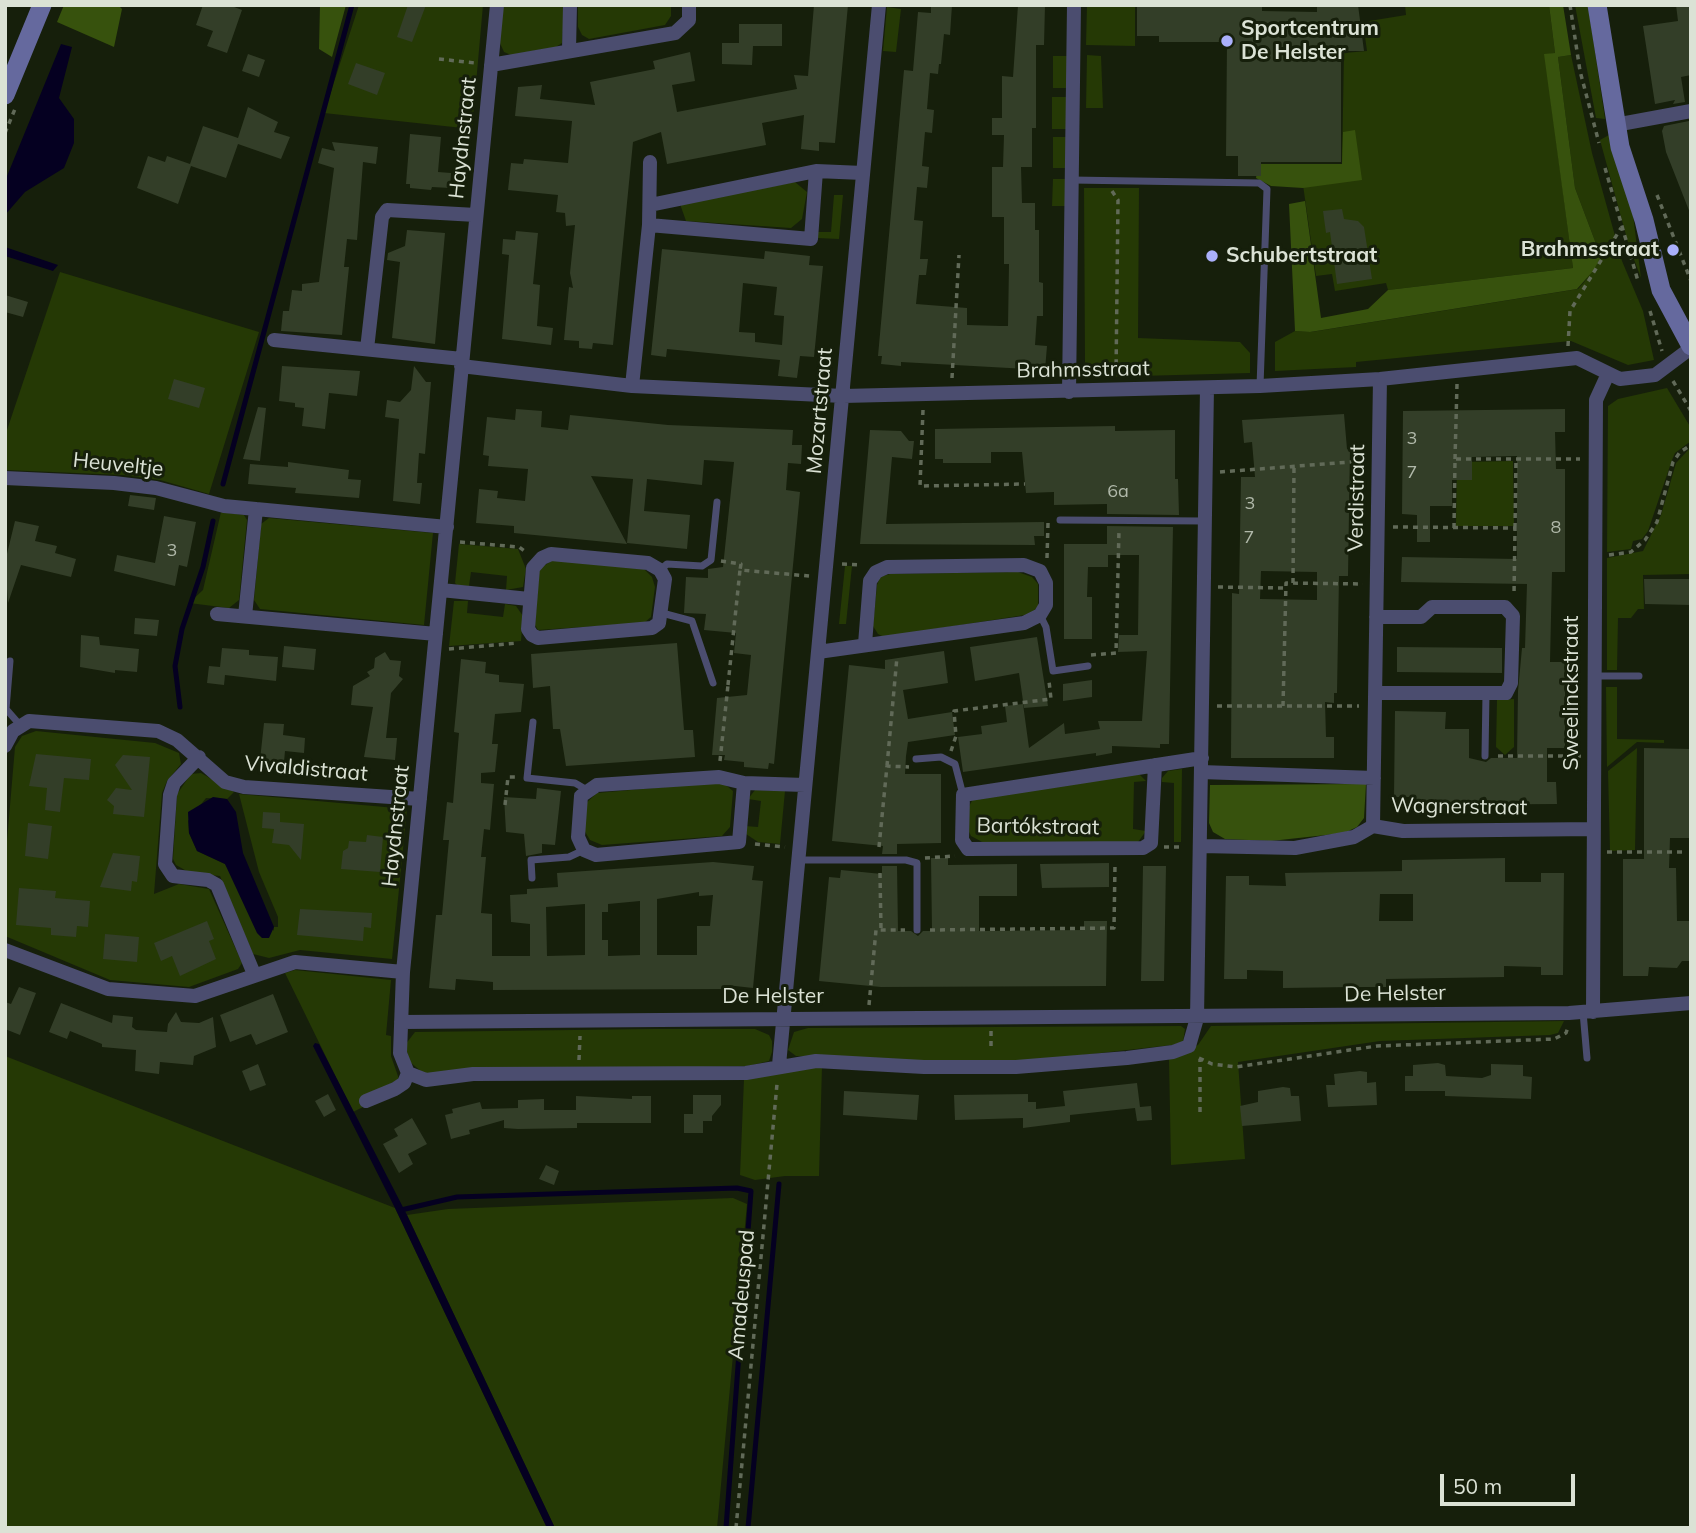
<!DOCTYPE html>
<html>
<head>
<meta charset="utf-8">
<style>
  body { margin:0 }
  #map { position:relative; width:1696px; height:1533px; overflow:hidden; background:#161f0b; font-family:Mulish,sans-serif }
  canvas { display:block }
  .frame { position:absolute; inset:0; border:7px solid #dbe2d5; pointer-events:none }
  .scale { position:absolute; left:1440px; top:1474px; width:135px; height:32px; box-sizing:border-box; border:4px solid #dbe2d5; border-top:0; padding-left:9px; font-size:21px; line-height:24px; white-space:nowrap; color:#dbe2d5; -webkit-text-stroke:5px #161f0b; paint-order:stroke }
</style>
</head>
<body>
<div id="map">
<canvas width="1696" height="1533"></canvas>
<div class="frame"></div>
<div class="scale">50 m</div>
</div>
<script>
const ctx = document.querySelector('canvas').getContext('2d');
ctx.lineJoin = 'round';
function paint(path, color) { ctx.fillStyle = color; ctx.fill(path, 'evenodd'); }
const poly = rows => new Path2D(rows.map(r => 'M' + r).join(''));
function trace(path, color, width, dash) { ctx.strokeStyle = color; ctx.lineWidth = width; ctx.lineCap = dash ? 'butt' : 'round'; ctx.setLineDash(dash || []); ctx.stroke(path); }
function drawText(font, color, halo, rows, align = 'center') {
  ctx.font = font + ' Mulish,sans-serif'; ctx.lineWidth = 6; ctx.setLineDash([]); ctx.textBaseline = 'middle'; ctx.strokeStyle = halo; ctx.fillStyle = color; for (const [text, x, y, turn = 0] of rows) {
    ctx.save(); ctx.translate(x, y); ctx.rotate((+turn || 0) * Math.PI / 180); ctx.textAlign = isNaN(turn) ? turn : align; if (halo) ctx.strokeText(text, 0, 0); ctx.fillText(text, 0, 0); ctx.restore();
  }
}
paint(poly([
  [359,5,483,5,472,129,324,113],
  [502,5,565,5,562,43,556,47,511,55,504,52,499,41],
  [578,5,671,5,671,16,665,25,589,39,582,35,578,27],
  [1087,5,1135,5,1135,46,1086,45],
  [1405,5,1549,5,1555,53,1545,55,1573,268,1388,290,1386,283,1335,291,1332,274,1316,276,1300,164,1342,164,1344,53,1367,51,1363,22,1406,15],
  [1575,5,1588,5,1605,119,1596,118],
  [887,7,901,9,896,52,883,51],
  [1087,55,1101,56,1103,108,1086,108],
  [1571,55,1592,153,1622,261,1643,311,1654,360,1628,365,1571,341,1356,362,1356,367,1275,371,1275,342,1295,331,1311,332,1578,289,1585,281,1601,257,1575,188,1558,57],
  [1053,56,1067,56,1067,88,1053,88],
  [1052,97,1067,97,1066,129,1052,129],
  [1609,135,1633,215,1641,278,1629,246,1600,140],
  [1053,137,1067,137,1067,168,1053,168],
  [1053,179,1067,179,1067,206,1052,206],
  [795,182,807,192,802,219,791,228,686,221,680,204],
  [1084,188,1139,188,1138,338,1240,342,1250,353,1250,373,1103,377,1088,369,1085,362],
  [834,195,843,195,839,239,817,238,818,232,831,232],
  [60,272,259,332,209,494,160,480,123,475,5,470,5,436],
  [1667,388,1691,428,1691,441,1675,453,1672,460,1648,531,1642,539,1633,541,1631,549,1607,552,1608,406,1618,399],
  [1691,447,1691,574,1643,575,1644,609,1638,609,1631,618,1618,618,1617,670,1607,670,1607,558,1643,551,1661,515,1676,463],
  [1513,461,1514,526,1456,526,1457,462],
  [221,512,244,515,247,520,239,600,229,608,189,603,203,590],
  [269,518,433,533,424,625,260,609,254,600,261,524],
  [459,544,518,549,526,569,523,587,506,590,507,576,471,572,469,586,457,585,455,583],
  [553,560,644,569,652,577,655,587,651,617,644,623,538,630,535,625,539,569],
  [845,566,852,566,846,624,839,624],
  [1018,572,1032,577,1038,584,1038,606,1031,614,884,637,878,634,873,626,877,585,880,577,890,574],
  [454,601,468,601,467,613,503,617,505,604,516,606,523,616,521,641,449,646],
  [1606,687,1617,687,1617,739,1664,740,1664,743,1637,742,1607,767],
  [1514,699,1514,747,1505,755,1496,747,1497,700],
  [36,731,155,743,179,753,181,764,167,781,162,793,154,894,179,884,209,889,242,963,238,969,189,987,110,980,5,936,5,864,15,747,22,736],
  [1637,748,1635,850,1610,851,1608,771],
  [1182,769,1181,842,1174,842,1174,783,1162,782,1162,778,1168,771],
  [201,773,234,792,227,799,206,798,188,821,189,833,197,851,225,864,274,931,274,927,278,927,278,917,259,872,239,794,407,809,392,959,300,950,269,958,253,954,220,876,190,873,176,865,173,859,177,794,191,774],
  [1138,773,1146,781,1134,782,1133,829,1146,831,1138,842,986,844,971,836,967,828,967,810,973,799],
  [722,782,733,791,730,827,722,836,602,845,590,840,584,830,586,803,597,793],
  [755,790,785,791,780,844,758,842,746,834,745,826,758,827,761,801,748,799],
  [295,970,391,980,386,1035,391,1036,391,1056,399,1079,360,1100,363,1107,353,1112,285,973],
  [1564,1021,1558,1033,1550,1035,1380,1041,1238,1062,1245,1159,1171,1165,1169,1058,1198,1045,1211,1026],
  [1181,1026,1185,1029,1183,1042,1172,1045,1029,1061,950,1062,796,1056,788,1050,794,1032,808,1028],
  [653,1029,755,1029,769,1035,772,1041,772,1052,769,1061,748,1066,431,1073,423,1073,410,1062,405,1045,415,1032],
  [5,1056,395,1208,547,1528,5,1528],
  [822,1066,819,1176,785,1176,755,1180,740,1175,744,1079],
  [733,1198,747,1204,717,1528,555,1528,407,1215,448,1209]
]), '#253905');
paint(poly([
  [64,5,118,5,122,9,114,47,57,22],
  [320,5,346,5,332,57,319,49],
  [1549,5,1563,5,1571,55,1558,57,1575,188,1601,257,1593,271,1577,289,1310,332,1295,331,1289,204,1305,201,1321,318,1368,309,1388,290,1573,268,1544,54,1555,53],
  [1355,130,1362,180,1303,188,1271,186,1256,178,1258,164,1342,164,1343,132],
  [1366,784,1364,818,1357,827,1344,833,1271,841,1225,839,1213,832,1209,823,1210,785]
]), '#37520d');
paint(poly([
  [61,44,72,47,59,98,74,119,74,143,64,168,25,192,5,215,5,181],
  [5,247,58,265,53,271,5,256],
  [213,797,227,799,236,812,243,853,274,927,269,938,262,938,257,933,225,864,197,851,189,833,188,812],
  [315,1043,319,1044,407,1215,555,1528,547,1528,395,1208,313,1046]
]), '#050021');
trace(poly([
  [223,484,352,5],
  [180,707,175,666,182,629,203,567,213,521],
  [401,1210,457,1197,737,1188,751,1191,726,1528],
  [748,1528,779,1184]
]), '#050021', 5);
paint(poly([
  [203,5,229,5,242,10,227,53,207,46,213,31,196,25],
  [408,5,426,5,412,42,397,37],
  [814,5,848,5,835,143,819,142,819,151,801,149,804,115,762,123,766,145,667,164,661,132,633,142,613,345,593,343,592,349,579,348,579,341,564,340,569,287,573,288,570,273,575,225,566,226,565,213,556,212,558,195,508,190,511,163,523,164,524,159,568,163,572,121,515,116,518,87,542,85,540,99,595,105,590,82,655,69,653,61,690,52,695,81,672,85,677,112,797,89,794,75,808,76],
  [931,5,952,5,950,35,944,34,941,64,939,64,938,74,930,73,927,109,934,110,932,133,925,132,922,166,929,167,927,188,917,187,914,220,923,221,920,259,928,259,926,275,919,275,916,304,967,308,967,325,1001,326,1008,326,1009,264,1004,264,1004,217,992,217,992,167,1003,167,1004,135,992,135,992,118,1002,118,1002,76,1013,77,1018,5,1045,5,1044,45,1036,45,1036,128,1032,128,1032,167,1021,167,1022,203,1035,203,1035,230,1039,230,1039,282,1043,283,1043,316,1037,316,1035,345,1047,346,1045,370,901,362,901,366,881,364,882,356,878,356,904,70,913,71,918,12,931,13],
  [1137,5,1262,5,1262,11,1317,12,1317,5,1358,5,1364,51,1341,51,1341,162,1261,162,1261,176,1238,176,1238,156,1226,156,1227,42,1159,42,1159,36,1137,36],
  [1676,5,1691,5,1691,75,1681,77,1685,102,1673,104,1675,100,1655,104,1643,26,1678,21],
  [739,24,782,24,782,46,753,46,752,65,722,64,722,43,739,43],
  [248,54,265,60,259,77,242,71],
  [356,63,385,73,377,95,348,84],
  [248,107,278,122,274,132,290,137,281,159,238,144,226,178,191,166,178,204,137,188,148,156,165,162,167,156,190,164,203,126,238,138],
  [1689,121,1691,123,1690,213,1666,152,1662,131,1664,126],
  [410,134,441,137,438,172,451,173,450,188,432,187,431,190,410,188,410,184,406,184],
  [332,142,378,147,376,164,363,162,357,240,347,239,344,267,349,267,342,335,281,331,283,311,289,311,292,290,302,291,302,284,319,282,334,168,318,163,322,148,335,151],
  [1342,209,1344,219,1358,221,1364,227,1372,279,1337,284,1330,232,1326,233,1323,211],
  [407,230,445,233,435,344,392,338,400,262,387,260,388,253,405,246],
  [516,231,538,233,533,284,540,285,537,326,553,328,551,345,502,339,509,255,502,254,503,239,515,240],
  [662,249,764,259,765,251,810,256,809,265,823,266,814,357,800,356,797,378,778,376,780,360,667,349,666,357,651,355],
  [743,283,777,287,774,315,784,316,782,345,755,342,755,333,739,332],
  [5,295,28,302,23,317,5,312],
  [282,366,360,371,357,396,329,393,325,429,302,426,304,408,295,407,295,403,279,401],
  [414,366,426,382,431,382,425,454,419,453,417,483,422,483,420,504,393,501,399,419,385,417,387,400,400,402,411,390],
  [174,379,205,388,199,408,168,399],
  [258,407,266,408,260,461,243,459],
  [516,409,542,411,541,427,568,430,570,415,668,425,793,430,792,445,802,445,801,464,788,463,786,490,800,492,774,764,769,763,768,769,744,767,744,762,724,760,725,755,712,755,717,698,747,695,751,655,734,653,736,633,704,630,706,614,684,613,686,577,708,578,708,569,723,567,734,462,704,460,702,485,647,479,644,511,690,515,687,549,627,543,633,479,591,476,627,544,514,533,514,526,476,523,479,489,498,491,497,498,525,501,528,469,488,466,489,456,483,455,487,417,515,420],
  [1565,409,1565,432,1555,432,1556,469,1565,469,1565,572,1552,572,1550,662,1565,662,1565,748,1547,748,1547,782,1556,782,1557,804,1414,805,1414,797,1394,797,1395,711,1446,712,1445,729,1469,729,1469,758,1486,762,1491,758,1517,758,1518,691,1522,648,1525,648,1527,584,1401,582,1402,557,1517,559,1517,456,1472,457,1472,480,1452,480,1452,506,1430,506,1430,542,1417,542,1417,515,1402,514,1403,411],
  [1344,414,1347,449,1350,449,1348,576,1339,576,1337,693,1334,693,1334,703,1325,702,1326,737,1334,737,1334,758,1231,758,1232,593,1239,594,1241,477,1255,477,1252,442,1244,443,1242,420],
  [1261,571,1317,572,1317,600,1260,599],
  [1115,426,1115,431,1175,430,1175,479,1178,479,1179,515,1107,514,1107,504,1054,505,1054,492,1026,493,1022,452,991,452,991,463,943,463,943,459,935,459,935,429],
  [870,430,901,431,909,441,914,441,912,459,892,457,886,524,1044,522,1044,536,1034,536,1035,545,860,544],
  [288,462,349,470,348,479,361,480,359,498,295,493,296,488,248,484,250,464,288,467],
  [130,495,156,498,154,510,128,506],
  [164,516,196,522,187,567,179,565,175,586,114,571,117,555,155,563],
  [15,521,39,526,35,541,57,546,55,553,76,559,71,577,21,565,8,603,5,562],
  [1107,526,1173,527,1169,744,1160,744,1160,748,1112,746,1112,753,1096,756,1096,753,963,772,958,737,982,734,981,726,1007,722,1005,706,1023,704,1029,748,1064,723,1065,734,1100,729,1098,721,1142,721,1147,651,1118,652,1119,635,1138,635,1139,555,1108,555,1108,567,1088,567,1087,597,1092,597,1092,639,1064,639,1064,544,1107,544],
  [1644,579,1691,579,1691,605,1645,604],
  [135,618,159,620,157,636,134,634],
  [81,635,99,637,100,645,139,649,137,672,115,670,115,673,80,667],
  [1037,637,1048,706,1024,708,1019,673,975,681,970,647],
  [677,643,684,730,693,730,695,757,566,766,560,729,553,729,550,686,533,688,531,654],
  [284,646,316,649,314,670,282,667],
  [1397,647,1502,648,1502,673,1397,672],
  [222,648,249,650,249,655,278,657,276,681,225,675,224,685,207,683,209,666,220,667],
  [944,651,948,683,903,690,908,719,952,712,955,735,908,742,906,756,905,774,941,774,941,843,897,844,897,854,882,854,883,846,832,841,849,665,885,669,885,660],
  [385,652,390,660,401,661,399,676,403,679,391,693,386,738,397,738,395,760,364,757,373,707,351,705,353,686,370,676,367,672,374,668,375,658],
  [461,659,486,662,485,673,499,675,499,682,524,684,521,712,495,714,492,744,498,744,495,772,481,773,481,783,494,784,490,830,484,829,481,857,486,857,481,913,492,914,492,956,530,956,530,924,511,922,510,895,527,894,527,889,558,887,557,873,713,862,754,866,752,880,763,881,753,988,726,985,727,989,493,990,493,982,456,979,455,990,429,988,436,915,442,915,449,840,443,840,447,802,453,803,459,733,454,732],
  [699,892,699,896,713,895,710,926,697,926,697,955,657,955,657,899],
  [640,901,640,955,608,956,608,940,602,940,602,912,608,912,608,904],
  [585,904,585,955,547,956,546,907],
  [1092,680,1092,697,1063,701,1063,684],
  [264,723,284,724,283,735,305,738,304,753,285,751,284,762,260,760],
  [1644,748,1691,749,1691,838,1670,838,1669,868,1676,868,1677,921,1691,921,1691,961,1682,961,1677,968,1649,967,1648,976,1623,976,1623,859,1644,859],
  [36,754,91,759,89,780,64,778,60,812,45,810,47,788,29,786],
  [123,755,150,757,144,817,113,814,114,806,107,800,116,788,132,790,115,765],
  [537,788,561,791,555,845,542,844,542,853,526,856,524,834,506,832,504,797,536,799],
  [263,812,280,813,280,822,304,824,301,860,289,845,272,843,274,829,262,828],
  [28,823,52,826,48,859,25,856],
  [367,835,383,837,380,872,341,869,343,851,348,848,349,841,366,842],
  [113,853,140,856,137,882,132,881,131,891,100,887],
  [931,858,948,858,948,865,1017,864,1017,896,979,896,979,931,1084,930,1084,921,1107,921,1106,986,881,987,819,981,829,877,840,878,841,870,882,874,882,866,897,866,898,931,911,931,918,936,923,931,932,931],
  [1505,858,1505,882,1541,882,1541,873,1564,873,1563,975,1541,975,1541,967,1504,966,1504,977,1386,979,1386,987,1351,987,1283,988,1283,971,1247,970,1247,979,1224,979,1226,876,1249,876,1249,885,1286,886,1285,873,1402,871,1402,860],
  [1380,894,1413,894,1413,921,1379,921],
  [1109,863,1109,887,1042,888,1040,864],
  [1143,866,1166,866,1164,981,1141,981],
  [19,888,56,891,55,898,90,901,88,927,77,926,76,937,51,935,51,928,16,925],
  [300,909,372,913,371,928,364,927,363,941,297,935],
  [207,921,214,939,209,941,216,959,180,976,172,956,161,961,154,943],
  [105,934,139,937,137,962,103,959],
  [19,987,36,993,20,1035,5,1029,5,1002,11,1004],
  [273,994,288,1032,256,1045,251,1034,230,1042,220,1015],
  [61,1003,112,1023,113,1015,133,1017,132,1027,136,1030,167,1032,168,1024,176,1012,181,1022,199,1023,213,1017,216,1047,194,1056,193,1065,160,1062,159,1074,135,1071,136,1050,102,1047,102,1044,70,1031,67,1039,49,1032],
  [1438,1063,1445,1065,1446,1076,1482,1078,1491,1075,1491,1064,1523,1065,1523,1076,1532,1077,1531,1099,1445,1096,1445,1091,1405,1091,1405,1076,1413,1076,1413,1065],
  [258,1064,266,1085,250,1091,242,1071],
  [1360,1071,1367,1072,1367,1083,1376,1082,1377,1105,1328,1107,1326,1085,1335,1085,1334,1074],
  [1137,1083,1140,1107,1151,1106,1152,1120,1137,1121,1135,1108,1070,1115,1070,1122,1023,1128,1023,1118,955,1120,954,1095,1028,1094,1028,1102,1036,1102,1036,1109,1065,1106,1063,1091],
  [1283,1087,1290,1088,1291,1096,1299,1096,1301,1121,1242,1126,1240,1106,1258,1102,1258,1091],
  [844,1091,919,1095,917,1120,843,1115],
  [328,1094,336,1110,324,1117,315,1101],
  [693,1095,721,1095,721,1105,712,1116,712,1121,703,1121,703,1133,684,1133,684,1114,693,1114],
  [576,1096,632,1099,632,1096,651,1096,651,1123,577,1123,577,1128,518,1129,504,1128,504,1120,469,1130,470,1134,451,1139,445,1115,453,1113,452,1109,480,1102,482,1109,518,1108,518,1100,544,1099,544,1110,576,1110],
  [412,1118,427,1144,408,1154,413,1164,399,1173,383,1144,398,1136,394,1129],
  [546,1165,559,1171,554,1185,539,1179]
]), '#333e28');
trace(poly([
  [1570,5,1580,71,1599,143],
  [439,59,475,63],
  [5,133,15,109],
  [1605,168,1638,281],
  [1112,191,1118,200,1116,375],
  [1657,195,1691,281],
  [1650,311,1662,351],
  [1568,346,1570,311,1621,228],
  [952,378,959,255],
  [1673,381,1691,411],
  [923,410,920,486,1025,484],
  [1455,459,1457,384],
  [1220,472,1363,461],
  [1393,527,1515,528,1514,595],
  [1454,528,1455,459,1580,459],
  [1515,528,1516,459],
  [460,542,519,547,527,553],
  [1609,555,1631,552,1645,540,1657,522,1673,462,1680,452,1691,445],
  [1047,558,1048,523],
  [721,561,741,564,740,570],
  [842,564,862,565],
  [1293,583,1294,466],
  [1218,587,1286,588],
  [449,649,518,643],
  [1091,655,1116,653,1119,530],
  [728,685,740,570,809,576],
  [1217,706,1359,706],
  [1283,706,1286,583,1363,584],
  [951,751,956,736,954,711,1051,699,1049,681],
  [1498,756,1581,756],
  [720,761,728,685],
  [887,766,897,657],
  [505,805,508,777,516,777],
  [755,844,785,847],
  [879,847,887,766,909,767],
  [1164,847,1184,847],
  [1607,852,1682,852],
  [925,858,955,856],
  [880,873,881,930],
  [930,930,1114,928,1115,864],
  [869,1005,876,930,905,930],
  [991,1031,991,1051],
  [1199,1058,1212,1064,1236,1067,1377,1046,1554,1039,1566,1033,1568,1027],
  [579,1060,580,1036],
  [1200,1112,1200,1059],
  [736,1528,777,1084]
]), '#616a58', 3.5, [5, 5]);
trace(poly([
  [1072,180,1259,183,1267,189,1260,386],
  [1060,520,1204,521],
  [660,570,667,564,702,566,711,560,717,502],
  [662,613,692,621,713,683],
  [1040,615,1046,627,1053,671,1088,666],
  [10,661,6,709,20,725],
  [1594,676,1639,676],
  [533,722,527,778,575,783,587,790],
  [1485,756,1486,693],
  [916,759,941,757,955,764,963,795],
  [798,860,906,860,917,863,917,930],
  [532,878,531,860,569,857,584,850],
  [1583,1012,1587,1058]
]), '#4b4d6f', 7);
trace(poly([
  [497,5,403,972,400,1053,408,1073,426,1080,473,1074,746,1073,816,1061,924,1067,1016,1067,1127,1058,1173,1052,1189,1046,1197,1018,1207,388],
  [569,50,570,5],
  [491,65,675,33,689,20,689,5],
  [1615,125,1691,111],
  [650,205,816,171],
  [649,225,811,239,816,171,863,173],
  [274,340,462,359],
  [367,349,382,217,387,210,476,215],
  [461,366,632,386,843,396,1260,386,1380,379,1577,358,1620,379,1655,375,1691,348],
  [632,386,649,225,650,162],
  [1069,392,1074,5],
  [5,478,114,483,156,488,224,506,447,527],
  [551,554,648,563,660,570,665,579,659,623,652,628,538,638,532,635,528,629,533,568,542,558,551,554],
  [441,590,529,599],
  [217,614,436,634],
  [245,616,256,509],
  [818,652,1024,623,1040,615,1046,605,1046,583,1040,571,1024,565,887,567,876,572,870,581,865,644],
  [1376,693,1506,693,1511,683,1513,616,1505,607,1432,607,1421,617,1376,617],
  [5,746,13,731,29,721,158,731,177,740,225,782,244,787,420,799],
  [199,757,174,783,170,795,165,864,173,876,208,880,217,885,254,974],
  [1155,765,1151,843,1143,848,968,849,962,840,963,795,1202,758],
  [1201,772,1374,778],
  [744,783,739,842,596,855,584,850,578,837,581,796,597,785,719,777,744,783,805,785],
  [1373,826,1380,379],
  [1201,846,1295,848,1354,837,1373,826,1403,831,1594,829],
  [5,950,108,989,195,996,295,962,403,972],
  [1593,1012,1596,400,1607,376],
  [401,1022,1569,1013,1691,1003],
  [779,1065,879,5],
  [366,1101,395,1089,404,1083,408,1073]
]), '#4b4d6f', 14);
trace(poly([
  [1597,5,1620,147,1644,220,1661,290,1691,346],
  [5,95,42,5]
]), '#65699e', 19);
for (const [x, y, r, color] of [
  [1227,41,7,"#aab0fb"],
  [1673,250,7,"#aab0fb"],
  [1212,256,7,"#aab0fb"]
]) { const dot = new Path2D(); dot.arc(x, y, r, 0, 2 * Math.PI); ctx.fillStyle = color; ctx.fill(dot); trace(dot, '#161f0b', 2.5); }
drawText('18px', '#b1b9aa', null, [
  ["3",1412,439],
  ["7",1412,473],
  ["6a",1118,492],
  ["3",1250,504],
  ["8",1556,528],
  ["7",1249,538],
  ["3",172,551]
]);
drawText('bold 21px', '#dbe2d5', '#161f0b', [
  ["Sportcentrum",1241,29],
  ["De Helster",1241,53],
  ["Brahmsstraat",1659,250,"right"],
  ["Schubertstraat",1226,256]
], 'left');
drawText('21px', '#dbe2d5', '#161f0b', [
  ["Haydnstraat",463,138,-84],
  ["Brahmsstraat",1083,370,-1],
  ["Mozartstraat",820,411,-85],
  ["Heuveltje",118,465,6],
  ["Verdistraat",1357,498,-89],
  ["Sweelinckstraat",1572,693,-90],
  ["Vivaldistraat",306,769,5],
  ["Wagnerstraat",1459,807,1],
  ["Haydnstraat",396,826,-84],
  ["Bartókstraat",1038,827,1],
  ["De Helster",1395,994,-1],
  ["De Helster",773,997],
  ["Amadeuspad",742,1295,-85]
]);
</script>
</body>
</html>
